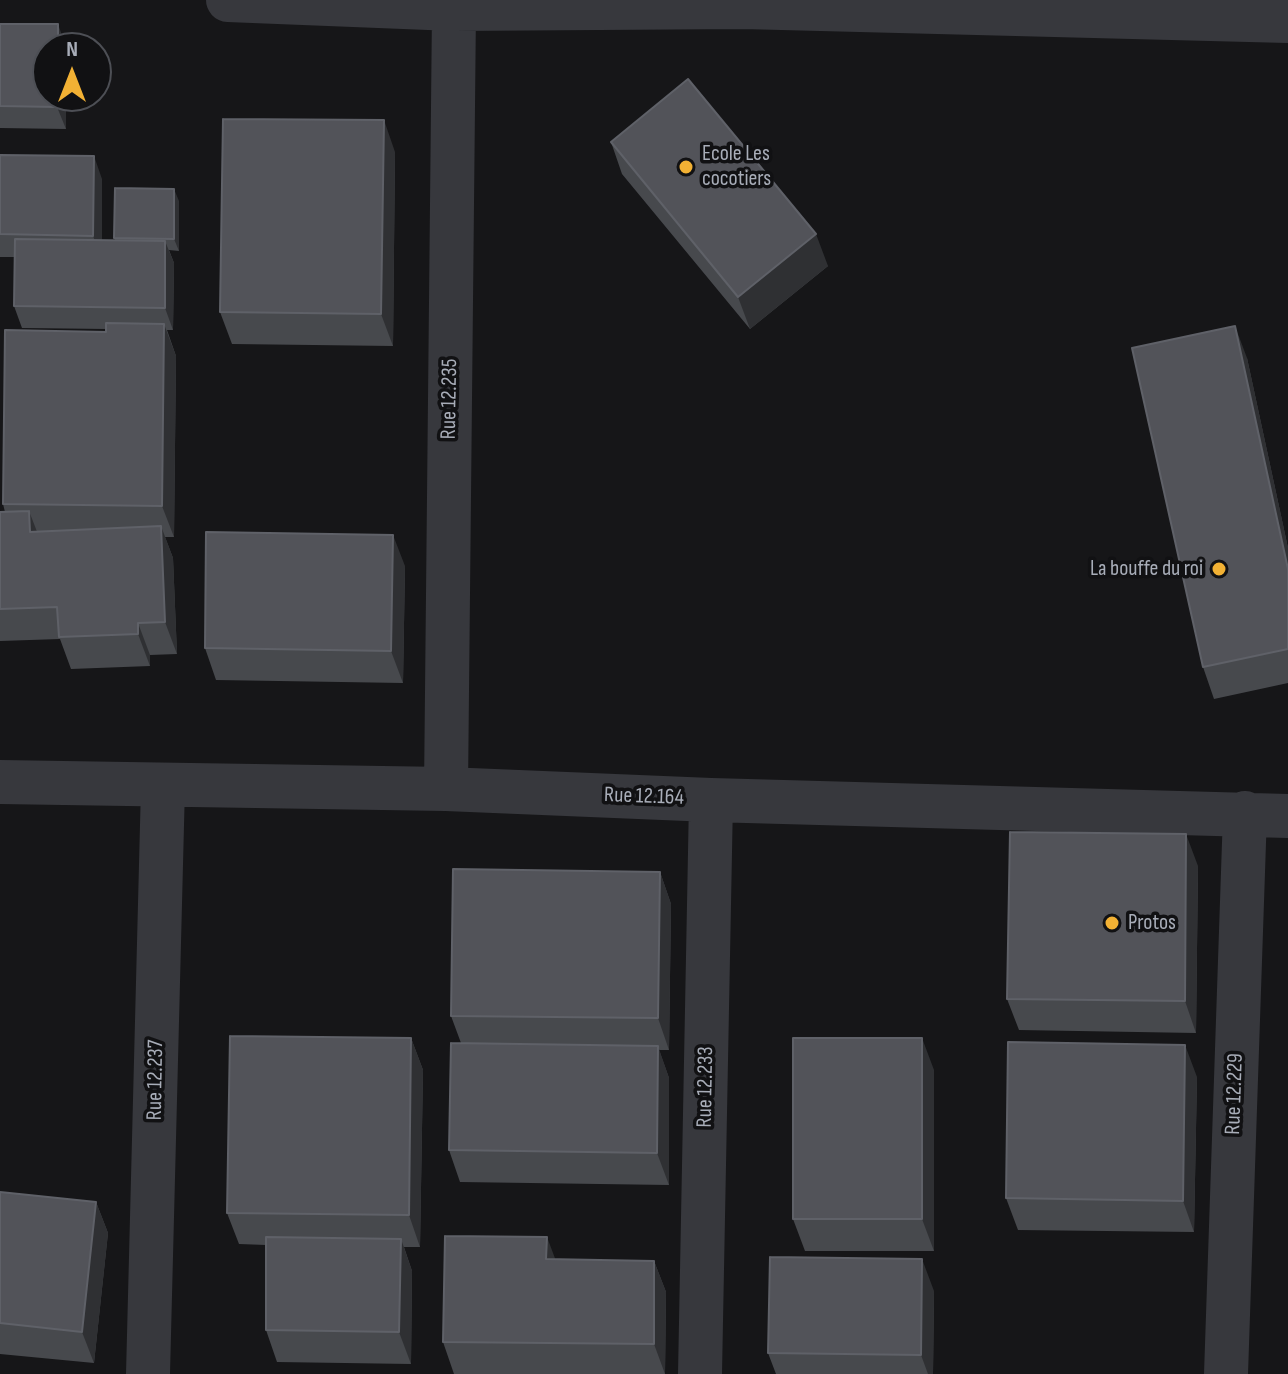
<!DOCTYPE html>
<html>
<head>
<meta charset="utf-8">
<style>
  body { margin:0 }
  #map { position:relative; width:1288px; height:1374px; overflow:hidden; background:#161618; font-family:"Sofia Sans Condensed",sans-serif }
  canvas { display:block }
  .north { position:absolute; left:32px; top:32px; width:80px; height:80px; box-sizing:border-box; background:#111113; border:2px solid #4d4f55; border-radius:50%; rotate:0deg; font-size:22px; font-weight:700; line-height:32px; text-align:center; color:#a8adb8 }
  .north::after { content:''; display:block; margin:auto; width:28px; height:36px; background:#f2b134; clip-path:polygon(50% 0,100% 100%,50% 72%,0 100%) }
</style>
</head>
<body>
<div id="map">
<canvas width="1288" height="1374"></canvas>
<div class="north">N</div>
</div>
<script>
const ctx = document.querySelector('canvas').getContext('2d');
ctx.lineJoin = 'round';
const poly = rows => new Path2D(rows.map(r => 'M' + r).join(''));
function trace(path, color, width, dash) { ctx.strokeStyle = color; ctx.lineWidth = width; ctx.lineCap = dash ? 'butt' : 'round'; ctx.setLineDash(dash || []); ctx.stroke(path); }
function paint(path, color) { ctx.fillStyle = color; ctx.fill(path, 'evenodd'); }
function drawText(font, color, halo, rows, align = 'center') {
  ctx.font = font + ' "Sofia Sans Condensed",sans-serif'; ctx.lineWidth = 7; ctx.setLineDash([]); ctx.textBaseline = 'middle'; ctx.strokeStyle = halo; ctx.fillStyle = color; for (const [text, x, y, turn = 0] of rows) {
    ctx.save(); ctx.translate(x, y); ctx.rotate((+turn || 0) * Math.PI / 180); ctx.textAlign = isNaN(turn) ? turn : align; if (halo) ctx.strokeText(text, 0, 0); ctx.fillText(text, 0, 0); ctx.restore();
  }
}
trace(poly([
  [228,0,454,9,743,7,1288,21],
  [0,782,446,789,711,800,1288,816],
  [446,789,454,9],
  [148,1374,163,786],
  [700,1374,711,800],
  [1226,1374,1245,813]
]), '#37383d', 44);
paint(poly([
  [0,24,66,47,66,129,0,128],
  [611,142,828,266,750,329,622,174],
  [395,152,393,346,232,344,220,312],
  [0,155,102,179,102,240,115,240,114,238,179,201,179,251,169,250,174,263,173,330,167,330,176,356,174,537,165,537,173,558,177,654,150,655,150,666,71,669,60,639,0,641,0,512,5,512,3,504,106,332,106,329,22,328,14,306,15,257,0,257],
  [1247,358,1288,548,1288,683,1214,699,1203,667],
  [405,566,403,683,216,680,205,648],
  [1198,866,1196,1033,1019,1030,1007,999],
  [660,872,671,904,669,1050,659,1050,669,1078,669,1185,460,1182,449,1150,461,1043,451,1016],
  [411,1038,423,1070,420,1247,404,1247,412,1271,411,1364,277,1362,266,1330,266,1245,239,1244,227,1213],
  [934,1070,934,1251,805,1251,793,1219],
  [1197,1077,1194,1232,1018,1230,1006,1198],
  [0,1192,96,1202,108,1233,94,1363,0,1354],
  [555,1259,654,1261,666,1292,665,1374,454,1374,443,1342],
  [934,1291,933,1374,776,1374,768,1353]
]), '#47494d');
paint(poly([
  [58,24,66,47,66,48,58,48],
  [58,96,66,96,66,129,57,107],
  [384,120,395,152,393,346,381,314],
  [94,156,102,179,102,258,93,236],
  [174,189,179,201,179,251,174,239],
  [816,234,828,266,750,329,738,297],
  [165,241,174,263,173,330,165,308],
  [164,324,176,356,174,537,162,506],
  [1235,326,1247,358,1288,548,1288,569],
  [29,511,41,542,30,532],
  [161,526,173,558,177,654,165,622],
  [393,535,405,566,403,683,391,651],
  [138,623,150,655,150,666,138,634],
  [1186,834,1198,866,1196,1033,1185,1001],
  [660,872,671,904,669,1050,658,1018],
  [411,1038,423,1070,420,1247,409,1215],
  [922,1038,934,1070,934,1251,922,1219],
  [1185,1045,1197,1077,1194,1232,1183,1201],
  [658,1046,669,1078,669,1185,657,1153],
  [96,1202,108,1233,94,1363,82,1332],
  [547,1237,559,1269,546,1259],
  [401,1239,412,1271,411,1364,399,1332],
  [922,1259,934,1291,933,1374,928,1374,921,1355],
  [654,1261,666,1292,665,1374,654,1344]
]), '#2f3033');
const building = poly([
  [0,24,58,24,58,48,48,48,48,96,58,96,57,107,0,106,0,24],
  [688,79,816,234,738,297,611,142,688,79],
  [223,119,384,120,381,314,220,312,223,119],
  [0,155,94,156,93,236,0,234,0,155],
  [115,188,174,189,174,239,114,238,115,188],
  [15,239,165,241,165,308,14,306,15,239],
  [106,323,164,324,162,506,3,504,5,330,106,332,106,323],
  [1235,326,1288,569,1288,649,1203,667,1132,348,1235,326],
  [29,511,30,532,161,526,165,622,138,623,138,634,59,637,57,607,0,609,0,512,29,511],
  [206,532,393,535,391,651,205,648,206,532],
  [1010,832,1186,834,1185,1001,1007,999,1010,832],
  [453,869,660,872,658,1018,451,1016,453,869],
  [230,1036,411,1038,409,1215,227,1213,230,1036],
  [793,1038,922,1038,922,1219,793,1219,793,1038],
  [1008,1042,1185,1045,1183,1201,1006,1198,1008,1042],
  [451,1043,658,1046,657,1153,449,1150,451,1043],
  [0,1192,96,1202,82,1332,0,1323,0,1192],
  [445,1236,547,1237,546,1259,654,1261,654,1344,443,1342,445,1236],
  [266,1237,401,1239,399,1332,266,1330,266,1237],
  [770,1257,922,1259,921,1355,768,1353,770,1257]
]);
paint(building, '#525359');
trace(building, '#5f6168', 2);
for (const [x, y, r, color] of [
  [686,167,8,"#f2b134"],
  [1219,569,8,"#f2b134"],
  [1112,923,8,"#f2b134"]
]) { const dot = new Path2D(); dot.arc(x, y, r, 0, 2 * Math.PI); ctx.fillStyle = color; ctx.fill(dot); trace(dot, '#111113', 3); }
drawText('22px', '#a8adb8', '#111113', [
  ["Ecole Les",702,154],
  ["cocotiers",702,179],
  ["La bouffe du roi",1203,569,"right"],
  ["Protos",1128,923]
], 'left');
drawText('22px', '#a8adb8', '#111113', [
  ["Rue 12.235",450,399,-89],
  ["Rue 12.164",644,797,2],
  ["Rue 12.237",156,1080,-89],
  ["Rue 12.233",706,1087,-89],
  ["Rue 12.229",1235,1094,-88]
]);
</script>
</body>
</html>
